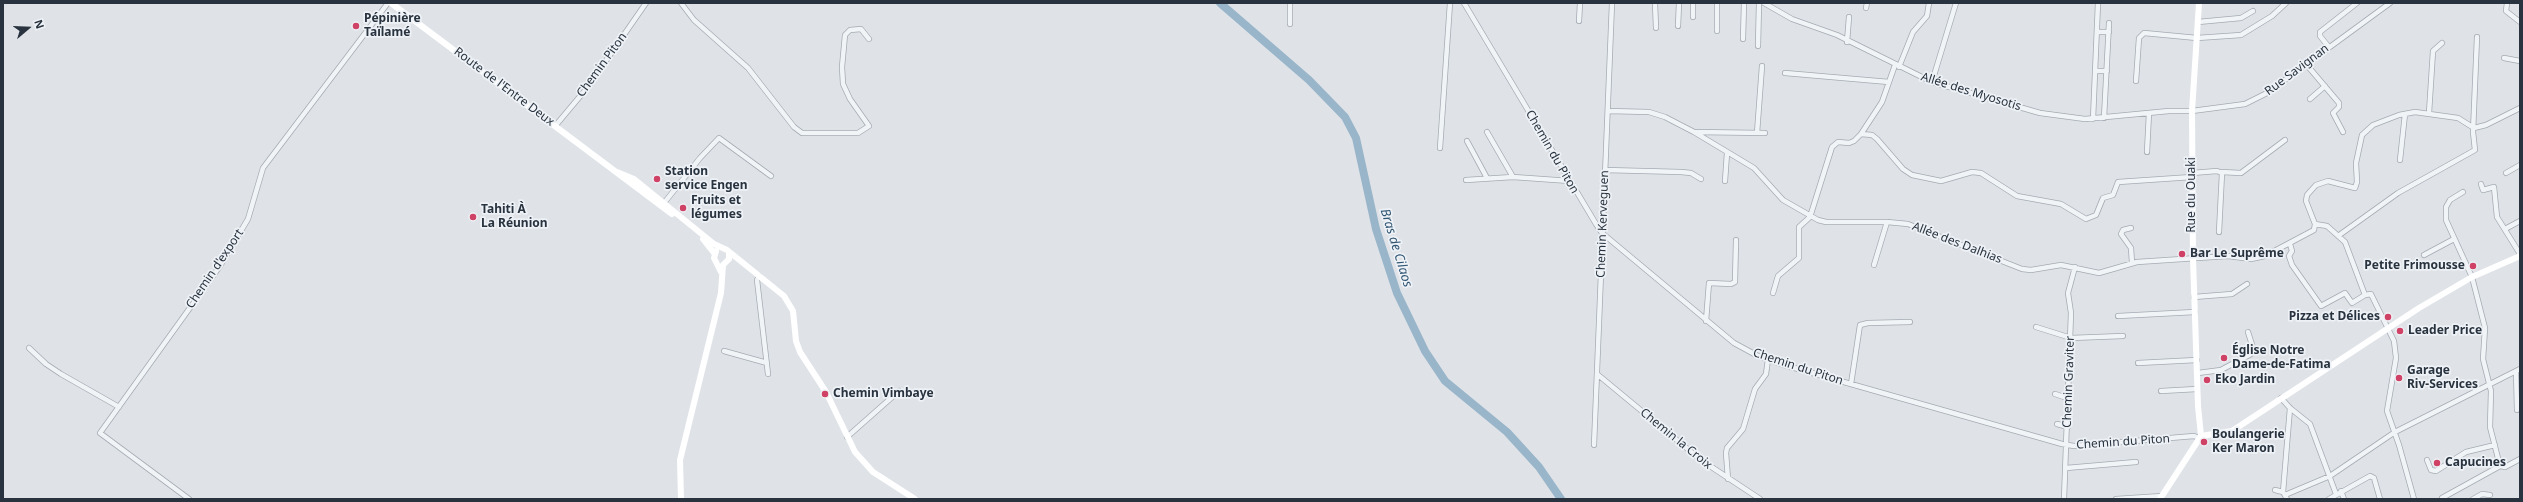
<!DOCTYPE html>
<html>
<head>
<meta charset="utf-8">
<style>
  body { margin:0 }
  #map { position:relative; width:2523px; height:502px; overflow:hidden; background:#dfe3e8; font-family:"Noto Sans",sans-serif }
  canvas { display:block }
  .frame { position:absolute; inset:0; border:4px solid #28333f; pointer-events:none }
  .north { position:absolute; left:8px; top:8px; width:40px; height:40px; -webkit-text-stroke:3px #eef2f6; paint-order:stroke; rotate:71deg; font-size:11px; font-weight:700; line-height:16px; text-align:center; color:#28333f }
  .north::after { content:''; display:block; margin:auto; width:14px; height:18px; background:#28333f; clip-path:polygon(50% 0,100% 100%,50% 72%,0 100%) }
</style>
</head>
<body>
<div id="map">
<canvas width="2523" height="502"></canvas>
<div class="frame"></div>
<div class="north">N</div>
</div>
<script>
const ctx = document.querySelector('canvas').getContext('2d');
ctx.lineJoin = 'round';
const poly = rows => new Path2D(rows.map(r => 'M' + r).join(''));
function trace(path, color, width, dash) { ctx.strokeStyle = color; ctx.lineWidth = width; ctx.lineCap = dash ? 'butt' : 'round'; ctx.setLineDash(dash || []); ctx.stroke(path); }
function drawText(font, color, halo, rows, align = 'center') {
  ctx.font = font + ' "Noto Sans",sans-serif'; ctx.lineWidth = 3.5; ctx.setLineDash([]); ctx.textBaseline = 'middle'; ctx.strokeStyle = halo; ctx.fillStyle = color; for (const [text, x, y, turn = 0] of rows) {
    ctx.save(); ctx.translate(x, y); ctx.rotate((+turn || 0) * Math.PI / 180); ctx.textAlign = isNaN(turn) ? turn : align; if (halo) ctx.strokeText(text, 0, 0); ctx.fillText(text, 0, 0); ctx.restore();
  }
}
trace(poly([
  [1220,3,1309,80,1345,117,1356,138,1376,229,1397,293,1425,351,1445,381,1507,432,1539,467,1561,499]
]), '#99b5c9', 8);
const street = poly([
  [681,3,694,20,748,68,794,127,802,133,858,133,869,126,850,99,843,84,842,67,845,35,850,30,861,29,869,39],
  [1464,3,1596,224,1602,233,1734,343,1758,356,1784,365,2062,444,2074,446,2194,436,2199,438],
  [1655,3,1656,28],
  [1764,3,1792,19,1837,35,1932,82,2040,113,2085,119,2169,111,2192,111,2245,104,2267,93,2390,3],
  [2507,3,2506,11,2520,22],
  [1866,8,1867,3],
  [1693,17,1693,3],
  [1579,21,1580,3],
  [2198,22,2241,18,2253,11],
  [1290,24,1290,3],
  [1678,26,1679,3],
  [1717,31,1717,3],
  [2097,32,2109,32],
  [1743,39,1744,3],
  [1847,42,1849,17],
  [1758,46,1759,3],
  [2328,46,2320,36,2320,32,2357,3],
  [2504,58,2520,61],
  [2306,64,2339,103,2339,107,2333,113,2343,132],
  [1899,67,1913,32,1927,16,1929,3],
  [2095,71,2107,71],
  [1785,73,1889,82],
  [2136,81,2139,38,2144,33,2197,38,2241,35,2272,16,2286,3],
  [1932,82,1956,3],
  [2310,99,2325,86],
  [1608,111,1649,112,1665,117,1694,132,1754,168,1783,200,1818,220,1826,222,1887,222,1908,224,2022,269,2031,270,2061,265,2099,273,2137,262,2228,256,2251,259,2265,256,2314,230,2315,224,2306,201,2307,195,2316,185,2328,181,2355,188,2357,182,2356,163,2362,135,2373,125,2399,115,2415,112,2458,118,2474,128],
  [2429,113,2433,51,2442,43],
  [2104,118,2109,23],
  [2093,119,2098,3],
  [556,125,587,88,646,3],
  [2474,128,2486,125,2520,108],
  [1487,132,1513,177],
  [1694,132,1765,133],
  [1757,133,1762,66],
  [1861,134,1872,135,1877,139,1903,169,1912,175,1941,181,1972,172,1981,173,2017,196,2061,204,2086,219,2096,215,2103,198,2113,195,2118,182,2192,177],
  [1467,141,1487,178],
  [1440,148,1450,3],
  [2147,152,2149,113],
  [2400,160,2405,114],
  [1605,170,1681,172,1691,173,1701,179],
  [2221,172,2241,173,2285,140],
  [2192,173,2217,171,2222,173,2219,232],
  [2506,173,2520,165],
  [1466,180,1513,177,1570,181],
  [1725,181,1727,153],
  [2481,184,2483,190,2494,187,2497,217,2520,254],
  [2463,192,2450,200,2446,207,2446,220,2472,277,2485,328,2483,359,2491,391,2490,427,2500,466,2505,467,2520,459],
  [664,203,700,158,719,138,771,176],
  [2315,224,2327,226,2345,242,2365,295,2371,294,2394,341,2396,358,2387,411,2399,445,2414,499],
  [2131,228,2123,230,2121,234,2131,248,2132,263],
  [2505,229,2520,221],
  [2338,236,2398,193,2475,150,2473,132,2477,37],
  [2290,244,2292,251,2289,256,2292,265,2321,306,2345,293,2352,303,2365,295],
  [2424,255,2454,239],
  [1874,265,1887,222],
  [759,276,757,280,768,374],
  [1773,293,1778,276,1799,258,1799,227,1810,217,1832,147,1838,142,1849,143,1854,141,1861,134,1882,102,1895,65],
  [2194,297,2232,294,2247,284],
  [2118,316,2195,312],
  [1706,321,1709,283,1731,284,1735,282,1736,240],
  [2036,327,2071,338,2123,336],
  [29,348,46,364,61,374,119,407],
  [724,351,767,363],
  [2138,363,2197,360],
  [2516,371,2517,410],
  [2198,373,2221,370,2251,354,2253,348,2248,332],
  [1597,374,1701,460,1760,499],
  [1851,384,1860,325,1868,323,1910,322],
  [2161,391,2197,389],
  [2055,394,2067,398],
  [2281,398,2290,408,2310,424,2336,494],
  [2057,424,2068,427],
  [847,437,899,391],
  [1594,445,1612,3],
  [2427,460,2431,470,2436,471,2466,452,2495,445],
  [2066,468,2136,462],
  [1728,479,1726,453,1727,448,1743,429,1755,389,1766,374,1768,359],
  [2275,490,2283,492,2287,499],
  [2341,491,2344,499],
  [2283,492,2290,408],
  [2285,495,2330,476,2395,432,2520,369],
  [2442,498,2500,466],
  [189,499,100,433,220,266,248,219,263,168,388,3],
  [2064,499,2071,313,2068,293,2075,267],
  [2116,499,2162,496],
  [2329,499,2370,476,2374,478,2380,499],
  [2473,499,2482,494,2490,495]
]);
trace(street, '#a4abb2', 6);
trace(street, '#f1f4f7', 4.5);
trace(poly([
  [391,3,672,214],
  [2199,3,2192,111,2193,258,2198,406,2201,436],
  [617,172,634,179,714,244,727,250,784,296,793,311,796,341,800,352,826,392,855,452,873,472,915,499],
  [703,239,714,253],
  [716,251,714,258,721,272],
  [2201,436,2232,431,2419,308,2472,277,2520,256],
  [681,499,680,460,721,293,723,265,729,259,729,252],
  [2160,499,2201,436]
]), '#fff', 6);
for (const [x, y, r, color] of [
  [356,26,4,"#cf4266"],
  [657,179,4,"#cf4266"],
  [683,208,4,"#cf4266"],
  [473,217,4,"#cf4266"],
  [2182,254,4,"#cf4266"],
  [2473,266,4,"#cf4266"],
  [2388,317,4,"#cf4266"],
  [2400,331,4,"#cf4266"],
  [2224,358,4,"#cf4266"],
  [2399,378,4,"#cf4266"],
  [2207,380,4,"#cf4266"],
  [825,394,4,"#cf4266"],
  [2204,442,4,"#cf4266"],
  [2437,463,4,"#cf4266"]
]) { const dot = new Path2D(); dot.arc(x, y, r, 0, 2 * Math.PI); ctx.fillStyle = color; ctx.fill(dot); trace(dot, '#eef2f6', 1.5); }
drawText('bold 12px', '#28333f', '#eef2f6', [
  ["Pépinière",364,19],
  ["Taïlamé",364,33],
  ["Station",665,172],
  ["service Engen",665,186],
  ["Fruits et",691,201],
  ["légumes",691,215],
  ["Tahiti À",481,210],
  ["La Réunion",481,224],
  ["Bar Le Suprême",2190,254],
  ["Petite Frimousse",2465,266,"right"],
  ["Pizza et Délices",2380,317,"right"],
  ["Leader Price",2408,331],
  ["Église Notre",2232,351],
  ["Dame-de-Fatima",2232,365],
  ["Garage",2407,371],
  ["Riv-Services",2407,385],
  ["Eko Jardin",2215,380],
  ["Chemin Vimbaye",833,394],
  ["Boulangerie",2212,435],
  ["Ker Maron",2212,449],
  ["Capucines",2445,463]
], 'left');
drawText('12px', '#28333f', '#eef2f6', [
  ["Chemin Piton",602,65,-54],
  ["Rue Savignan",2297,70,-37],
  ["Route de l'Entre Deux",504,87,37],
  ["Allée des Myosotis",1971,92,17],
  ["Chemin du Piton",1552,152,60],
  ["Rue du Ouaki",2192,195,-90],
  ["Chemin Kerveguen",1603,224,-88],
  ["Allée des Dalhias",1957,243,21],
  ["Chemin d'export",215,269,-56],
  ["Chemin du Piton",1798,367,18],
  ["Chemin Graviter",2069,382,-88],
  ["Chemin la Croix",1676,439,39],
  ["Chemin du Piton",2123,442,-4]
]);
drawText('italic 13px', '#315674', '#eef2f6', [
  ["Bras de Cilaos",1396,248,73]
]);
</script>
</body>
</html>
